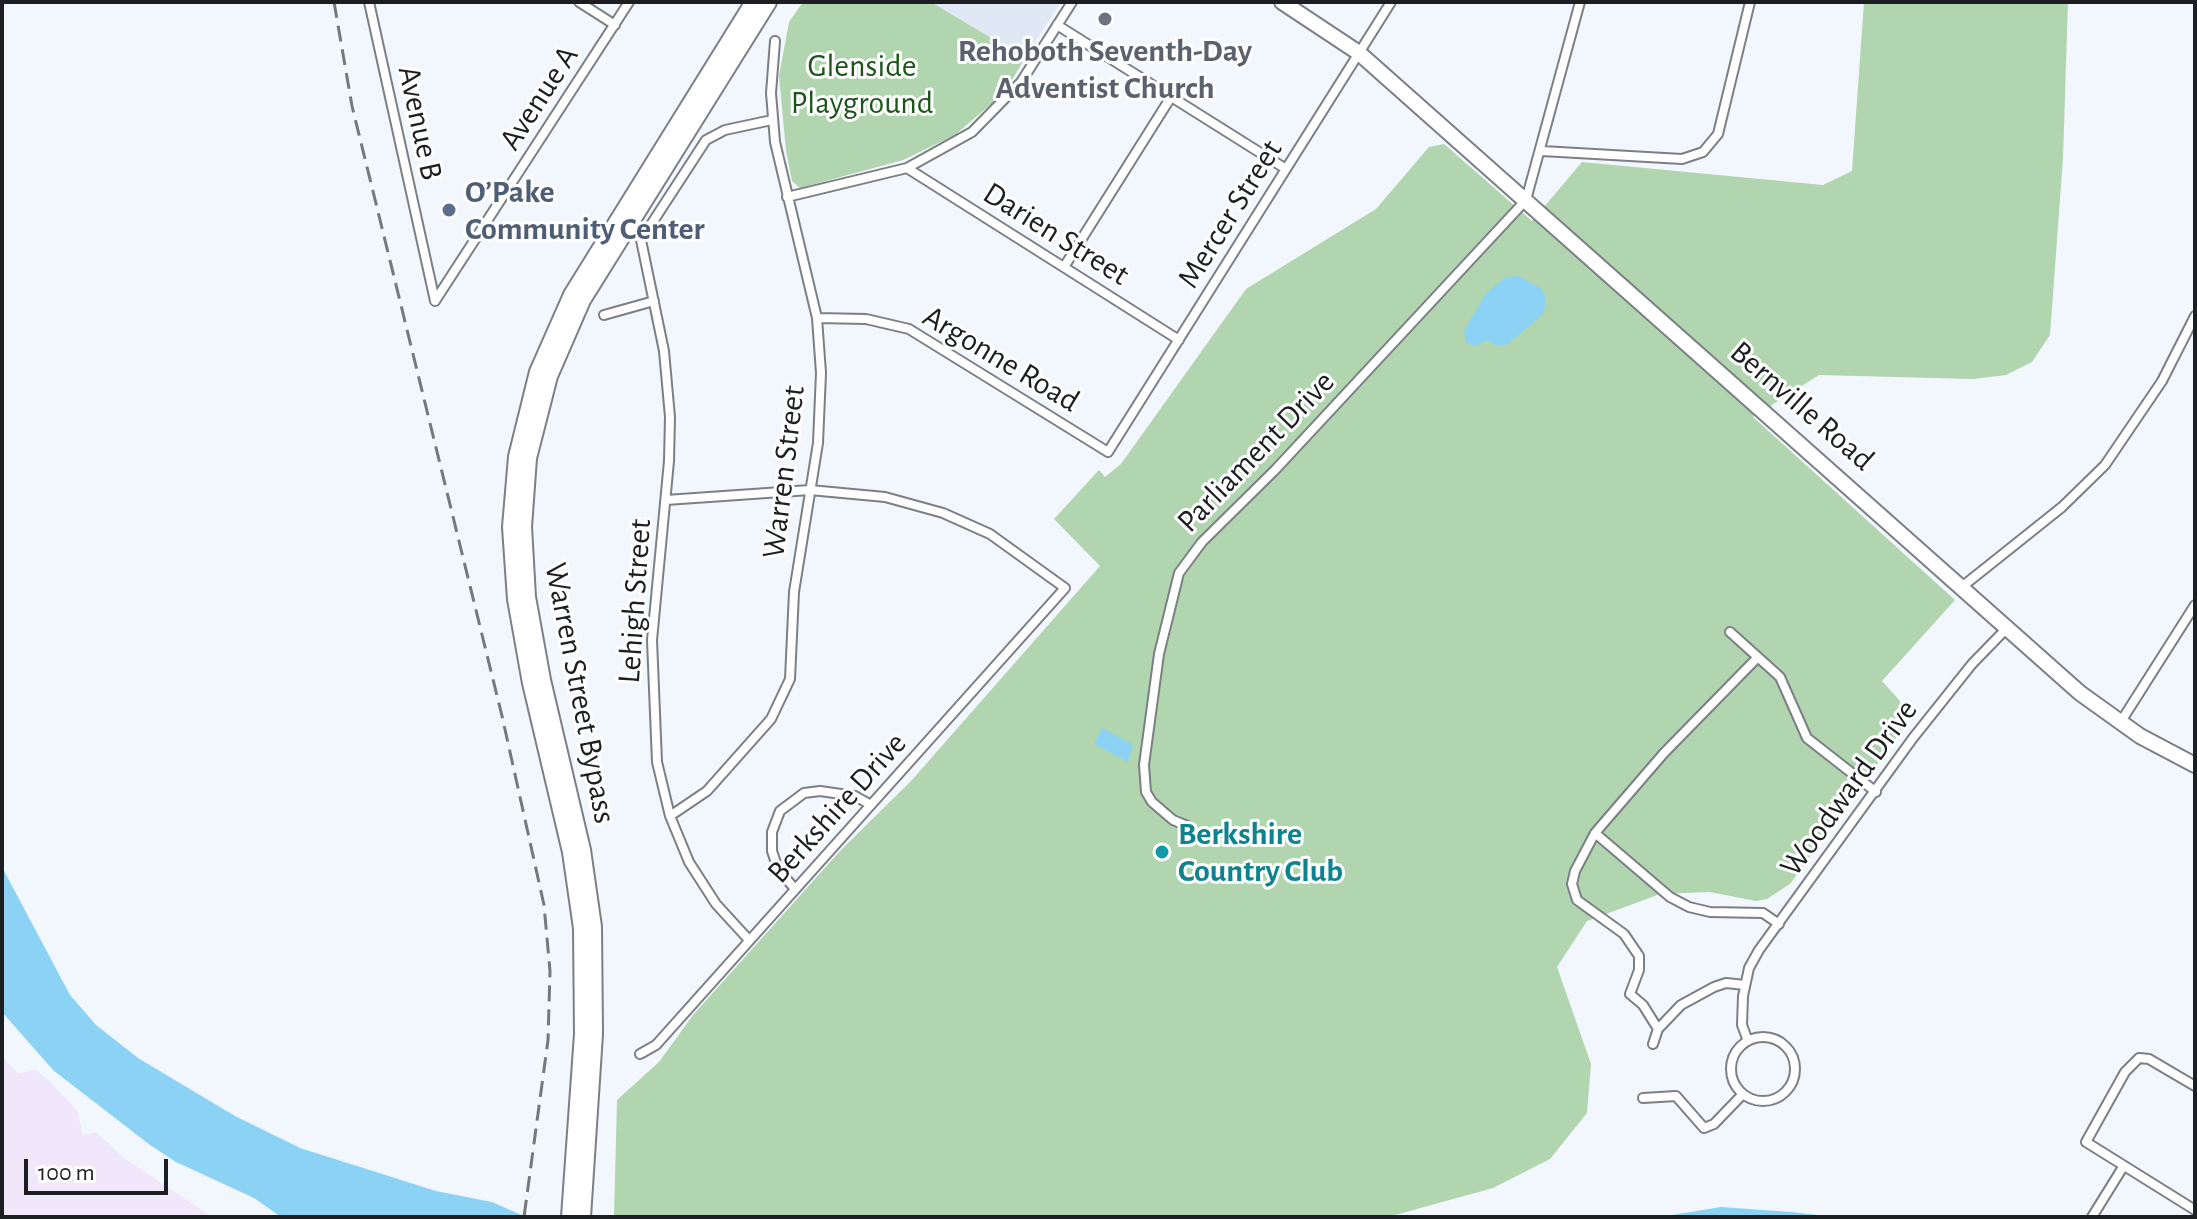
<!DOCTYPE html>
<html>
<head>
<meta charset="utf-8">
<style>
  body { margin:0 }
  #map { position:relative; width:2197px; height:1219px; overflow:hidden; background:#f2f6fd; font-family:"Alegreya Sans",sans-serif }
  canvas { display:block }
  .frame { position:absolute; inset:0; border:4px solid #1d1e21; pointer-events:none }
  .scale { position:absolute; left:24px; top:1159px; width:144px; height:36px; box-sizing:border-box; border:4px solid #1d1e21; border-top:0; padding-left:10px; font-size:24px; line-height:28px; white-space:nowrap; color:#1d1e21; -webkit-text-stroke:6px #fff; paint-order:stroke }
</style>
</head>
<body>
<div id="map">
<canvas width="2197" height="1219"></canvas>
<div class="frame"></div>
<div class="scale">100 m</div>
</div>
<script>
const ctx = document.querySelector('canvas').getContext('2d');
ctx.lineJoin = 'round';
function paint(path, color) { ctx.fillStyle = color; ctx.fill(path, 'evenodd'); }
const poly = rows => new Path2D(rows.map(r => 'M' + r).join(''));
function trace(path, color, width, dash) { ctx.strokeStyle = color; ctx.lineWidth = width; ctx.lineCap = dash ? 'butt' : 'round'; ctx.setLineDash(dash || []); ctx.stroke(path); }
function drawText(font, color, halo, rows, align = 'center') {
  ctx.font = font + ' "Alegreya Sans",sans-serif'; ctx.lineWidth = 6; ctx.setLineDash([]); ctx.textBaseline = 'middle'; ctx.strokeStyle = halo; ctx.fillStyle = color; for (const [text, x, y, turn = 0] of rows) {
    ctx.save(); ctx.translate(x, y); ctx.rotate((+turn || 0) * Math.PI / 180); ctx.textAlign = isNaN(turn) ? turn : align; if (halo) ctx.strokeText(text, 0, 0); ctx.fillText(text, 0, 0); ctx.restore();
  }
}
paint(poly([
  [2,1057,19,1074,35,1069,50,1082,77,1110,83,1135,96,1132,124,1158,212,1217,2,1217]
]), '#f1e7fb');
paint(poly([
  [931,2,1061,2,1025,58]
]), '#e0e8f5');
paint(poly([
  [803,2,931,2,1025,58,1005,92,955,135,903,160,800,188,792,181,786,151,779,76,789,22],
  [1864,2,2068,2,2063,158,2050,335,2032,362,2006,375,1973,379,1819,375,1753,417,1955,600,1882,681,1899,700,1907,723,1790,884,1767,899,1756,901,1710,892,1660,894,1587,921,1557,967,1591,1064,1587,1113,1550,1159,1493,1188,1388,1217,614,1217,617,1100,659,1062,693,1015,840,851,911,781,1100,566,1054,519,1099,470,1105,477,1121,464,1246,289,1376,209,1429,147,1444,144,1532,221,1582,162,1823,185,1852,171]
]), '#b1d5ae');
paint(poly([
  [1519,276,1543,290,1546,300,1544,313,1508,344,1498,346,1486,340,1476,346,1466,343,1464,331,1486,293,1506,277],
  [1102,728,1133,745,1128,762,1094,744],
  [2,867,70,995,96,1025,138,1058,235,1116,300,1148,436,1191,492,1202,526,1217,281,1217,254,1198,176,1162,150,1145,53,1070,2,1012],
  [1721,1207,1791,1212,1836,1217,1660,1217]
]), '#8bd2f5');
const minor = poly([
  [369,2,435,301],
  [579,2,615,25],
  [1057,25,1286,169],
  [1542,151,1682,159,1703,152,1718,134,1750,2],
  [907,168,1179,340],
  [787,197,907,168,972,132,1021,82,1072,2],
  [1064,267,1171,97],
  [435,301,629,2],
  [604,315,654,301],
  [817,318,866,319,909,329,1108,452,1391,2],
  [1963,586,2062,507,2105,465,2162,381,2195,316],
  [1730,632,1780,677,1807,738,1876,792],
  [2120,723,2195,605],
  [670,816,707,791,771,719,790,679,794,592,818,443,821,373,817,318,775,142,771,93,775,41],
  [1190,827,1173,820,1152,802,1146,792,1144,765,1159,654,1179,573,1202,542,1275,470,1526,200,1580,2],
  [1595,833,1670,897,1689,907,1710,912,1763,913,1779,924],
  [795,889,778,869,772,851,772,832,780,811,804,793,820,791,855,796,871,805],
  [749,940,716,904,689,862,670,816,657,762,652,640,669,461,670,417,664,351,641,240,706,140,725,130,772,120],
  [1658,1029,1643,1005,1630,994,1639,970,1639,956,1624,934,1577,900,1572,884,1575,871,1595,833,1664,753,1758,657],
  '1731 1069a32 32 0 1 1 64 0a32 32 0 1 1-64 0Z',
  [1748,1041,1742,1025,1743,996,1749,968,1759,950,1913,738,1972,664,2007,628],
  [1653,1044,1658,1029,1681,1005,1714,987,1726,983,1745,985],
  [640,1054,656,1045,1065,588,990,534,943,513,885,497,810,490,666,500],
  [2195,1086,2149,1059,2139,1058,2125,1072,2086,1142,2195,1210],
  [1643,1098,1676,1096,1704,1128,1714,1124,1742,1095],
  [2092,1217,2123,1167]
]);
const primary = poly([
  [1282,2,1359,53,2080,693,2140,736,2195,765]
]);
const motorway = poly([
  [570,1217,583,1034,582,928,571,852,531,683,516,599,511,527,517,457,538,372,572,295,754,2],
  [582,1217,594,1034,593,927,582,850,542,680,527,597,523,527,528,458,549,376,582,300,768,2]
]);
trace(minor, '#7c7f85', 12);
trace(primary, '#7c7f85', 18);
trace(motorway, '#7c7f85', 20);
trace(minor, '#fff', 8);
trace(primary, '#fff', 14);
trace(motorway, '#fff', 16);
trace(poly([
  [334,2,352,106,502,716,544,905,550,971,548,1040,524,1217]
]), '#76787d', 3, [16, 8]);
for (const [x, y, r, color] of [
  [1105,19,8,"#6b7280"],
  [449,210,8,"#5c6f8a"],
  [1162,852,8,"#0f9aa8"]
]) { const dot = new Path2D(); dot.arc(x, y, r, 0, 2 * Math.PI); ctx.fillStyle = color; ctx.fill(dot); trace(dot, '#fff', 3); }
drawText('bold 32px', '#5b616d', '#fff', [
  ["Rehoboth Seventh-Day",1105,51],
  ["Adventist Church",1105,88]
]);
drawText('32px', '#1a5619', '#fff', [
  ["Glenside",862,66],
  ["Playground",862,103]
]);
drawText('32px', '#1d1e21', '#fff', [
  ["Avenue A",539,98,-57],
  ["Avenue B",420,123,78],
  ["Mercer Street",1230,214,-58],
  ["Darien Street",1056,234,32],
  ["Argonne Road",1001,359,31],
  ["Bernville Road",1802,406,41],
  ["Parliament Drive",1256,452,-46],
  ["Warren Street",784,472,-83],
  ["Lehigh Street",635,601,-86],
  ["Warren Street Bypass",580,693,79],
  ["Woodward Drive",1849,788,-54],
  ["Berkshire Drive",837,808,-48]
]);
drawText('bold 32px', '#4e5e75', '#fff', [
  ["O’Pake",465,192],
  ["Community Center",465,229]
], 'left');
drawText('bold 32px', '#0d838f', '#fff', [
  ["Berkshire",1178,834],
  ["Country Club",1178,871]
], 'left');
</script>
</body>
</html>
